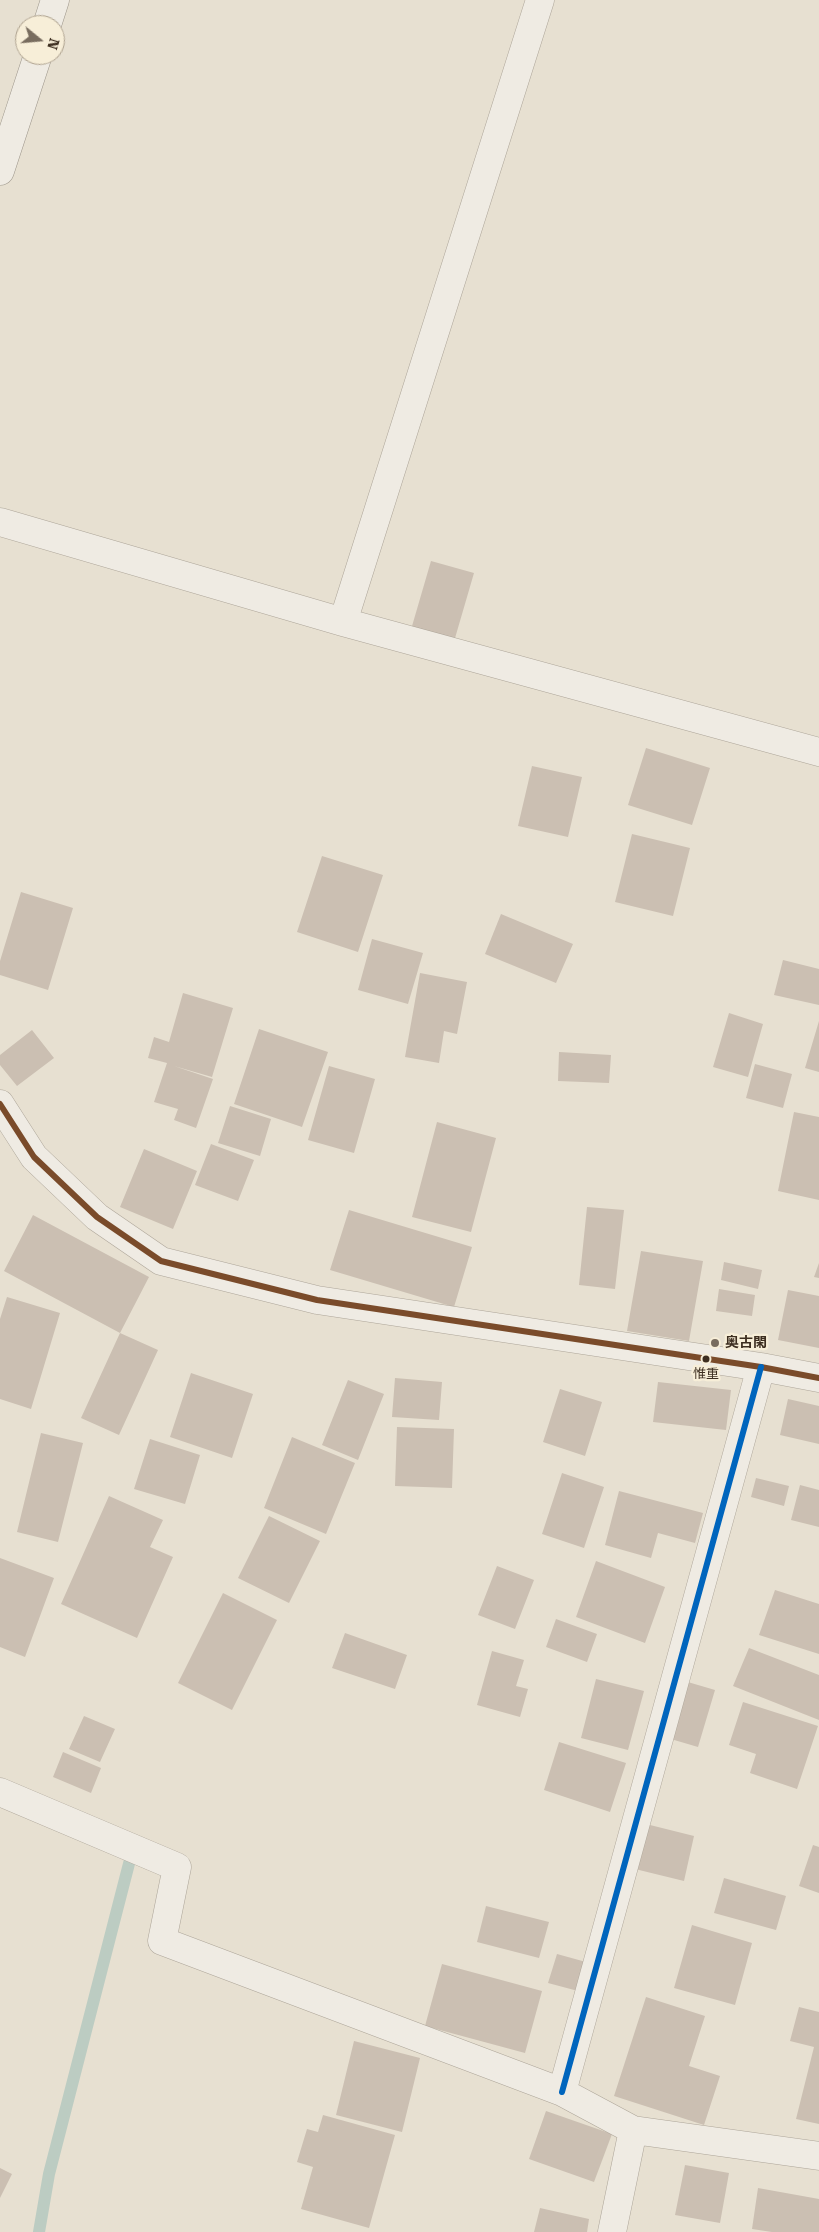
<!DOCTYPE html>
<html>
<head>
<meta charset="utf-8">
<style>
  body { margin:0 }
  #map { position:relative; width:819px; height:2232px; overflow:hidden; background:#e7e0d1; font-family:"Roboto Serif",serif }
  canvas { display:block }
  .north { position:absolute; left:15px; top:15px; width:50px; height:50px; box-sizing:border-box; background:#f7eed8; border:1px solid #ada18e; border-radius:50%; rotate:107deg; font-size:14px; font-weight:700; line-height:20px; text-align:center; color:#3d2e20 }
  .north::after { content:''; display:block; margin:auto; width:18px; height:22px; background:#786c5e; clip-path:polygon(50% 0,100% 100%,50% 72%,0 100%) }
</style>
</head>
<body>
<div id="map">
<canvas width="819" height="2232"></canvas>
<div class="north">N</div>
</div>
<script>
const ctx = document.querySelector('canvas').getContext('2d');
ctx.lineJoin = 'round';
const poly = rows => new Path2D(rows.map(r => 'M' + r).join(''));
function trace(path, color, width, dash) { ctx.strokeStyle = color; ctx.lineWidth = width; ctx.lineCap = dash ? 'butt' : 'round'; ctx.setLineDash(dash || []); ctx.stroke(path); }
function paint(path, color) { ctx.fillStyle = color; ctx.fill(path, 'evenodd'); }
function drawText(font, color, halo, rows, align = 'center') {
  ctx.font = font + ' "Roboto Serif","Noto Sans JP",serif'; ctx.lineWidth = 4.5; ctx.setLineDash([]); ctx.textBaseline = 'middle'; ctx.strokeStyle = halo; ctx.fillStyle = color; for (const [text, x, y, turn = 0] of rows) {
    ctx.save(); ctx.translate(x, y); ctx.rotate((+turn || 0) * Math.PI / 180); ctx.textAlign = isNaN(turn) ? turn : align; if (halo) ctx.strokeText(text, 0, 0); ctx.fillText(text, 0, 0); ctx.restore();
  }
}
trace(poly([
  [39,2232,49,2174,132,1852]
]), '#bcccc2', 12);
paint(poly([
  [431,561,474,573,453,645,410,633],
  [646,748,710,768,692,825,628,805],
  [532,766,582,777,568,837,518,826],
  [632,834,690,848,673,916,615,902],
  [322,856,383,875,358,952,297,932],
  [21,892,73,908,48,990,0,975,0,961],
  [501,914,573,944,556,983,485,954],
  [372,939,423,953,408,1004,358,990],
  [783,960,819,969,819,1005,774,995],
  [420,973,467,982,457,1034,444,1031,439,1063,405,1057],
  [183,993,233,1008,212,1077,174,1066,213,1079,196,1128,174,1120,178,1109,154,1102,167,1063,148,1058,154,1037,169,1042],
  [729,1013,763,1024,748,1077,713,1067],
  [819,1021,819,1072,805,1068],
  [259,1029,328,1052,302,1127,234,1104],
  [32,1030,54,1058,17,1086,0,1065,0,1055],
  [559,1052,611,1055,609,1083,558,1081],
  [755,1064,792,1074,783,1108,746,1098],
  [329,1066,375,1079,354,1153,308,1140],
  [230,1106,271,1119,260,1156,218,1143],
  [794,1112,819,1117,819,1200,778,1191],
  [437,1122,496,1138,471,1232,412,1217],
  [211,1144,254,1160,238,1201,195,1185],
  [144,1149,197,1171,173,1229,120,1207],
  [587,1207,624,1210,615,1289,579,1285],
  [349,1210,472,1247,454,1307,330,1270],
  [33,1215,149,1277,120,1333,4,1271],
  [641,1251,703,1261,689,1341,627,1331],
  [724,1262,762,1270,758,1289,721,1280],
  [819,1263,819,1278,814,1277],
  [719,1289,755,1295,752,1316,716,1311],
  [788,1290,819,1296,819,1348,778,1340],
  [7,1297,60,1313,31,1409,0,1399,0,1319],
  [120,1333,158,1350,119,1435,81,1418],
  [191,1373,253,1394,232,1458,170,1437],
  [395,1378,442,1382,439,1420,392,1417],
  [348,1380,384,1394,358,1460,322,1445],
  [658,1382,731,1390,726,1430,653,1422],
  [560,1389,602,1402,585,1456,543,1442],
  [788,1399,819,1406,819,1444,780,1435],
  [397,1427,454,1429,452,1488,395,1486],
  [41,1433,83,1443,58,1542,17,1532],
  [292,1437,355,1463,326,1534,264,1508],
  [150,1439,200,1455,185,1504,134,1489],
  [562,1473,604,1487,584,1548,542,1534],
  [756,1478,789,1486,784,1506,751,1497],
  [800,1485,819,1490,819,1527,791,1520],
  [619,1491,703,1513,695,1543,658,1533,651,1558,605,1545],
  [109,1496,163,1520,150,1547,173,1557,137,1638,61,1604],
  [269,1516,320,1541,289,1603,238,1578],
  [0,1558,54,1578,25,1657,0,1647],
  [596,1561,665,1587,645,1643,576,1617],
  [497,1566,534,1580,515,1629,478,1615],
  [775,1590,819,1604,819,1654,759,1635],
  [223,1593,277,1620,232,1710,178,1683],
  [556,1619,597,1634,587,1662,546,1647],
  [345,1633,407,1655,395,1689,332,1668],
  [749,1648,819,1675,819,1720,733,1686],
  [492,1651,524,1660,516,1686,528,1689,520,1717,477,1705],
  [596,1679,644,1691,628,1750,581,1738],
  [681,1680,715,1690,698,1747,664,1737],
  [743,1702,818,1726,797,1789,750,1773,756,1754,729,1745],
  [84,1716,115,1729,100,1762,69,1749],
  [559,1742,626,1763,610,1812,544,1790],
  [63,1752,101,1768,91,1793,53,1777],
  [646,1824,694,1836,684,1881,635,1869],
  [813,1845,819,1847,819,1893,799,1886],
  [724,1878,786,1896,776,1930,714,1913],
  [486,1906,549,1922,539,1958,477,1942],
  [692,1925,752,1943,735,2005,674,1988],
  [557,1954,586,1962,578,1991,548,1983],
  [442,1964,542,1991,525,2053,425,2026],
  [646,1997,705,2016,689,2066,720,2076,704,2125,614,2096],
  [799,2007,819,2012,819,2124,796,2119,814,2047,790,2041],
  [354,2041,420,2058,402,2132,336,2115],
  [546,2111,612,2134,594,2182,529,2159],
  [323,2115,395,2135,369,2228,301,2209,313,2167,297,2162,307,2129,318,2132],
  [685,2165,729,2173,720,2223,675,2215],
  [0,2168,12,2174,0,2198],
  [758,2188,819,2199,819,2232,772,2232,752,2229],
  [540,2208,589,2219,587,2232,534,2232]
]), '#cbbfb2');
const street = poly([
  [0,522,343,622,819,752],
  [343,622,540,0],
  [0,1104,34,1157,97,1217,161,1261,317,1300,761,1367,819,1378],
  [0,1792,177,1867,162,1941,562,2092,633,2130,819,2156],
  [562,2092,761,1367],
  [612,2232,633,2130]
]);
const secondary = poly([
  [47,25,55,0],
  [0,171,38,55]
]);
trace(street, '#ada599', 29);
trace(secondary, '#9c958a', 29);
trace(street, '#efebe3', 28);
trace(secondary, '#efebe3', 28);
trace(poly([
  [0,1104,34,1157,97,1217,161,1261,317,1300,761,1367,819,1378]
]), '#7a4b2a', 6);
trace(poly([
  [562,2092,761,1367]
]), '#0065bd', 6);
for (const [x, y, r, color] of [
  [715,1343,5,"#786c5e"],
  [706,1359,4.5,"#3d2e20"]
]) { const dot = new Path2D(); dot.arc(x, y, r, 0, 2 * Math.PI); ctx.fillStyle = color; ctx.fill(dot); trace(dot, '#f7eed8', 2); }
drawText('13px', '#3d2e20', '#f7eed8', [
  ["惟重",706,1374]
]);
drawText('bold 14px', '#3d2e20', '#f7eed8', [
  ["奥古閑",725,1343]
], 'left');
</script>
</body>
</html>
